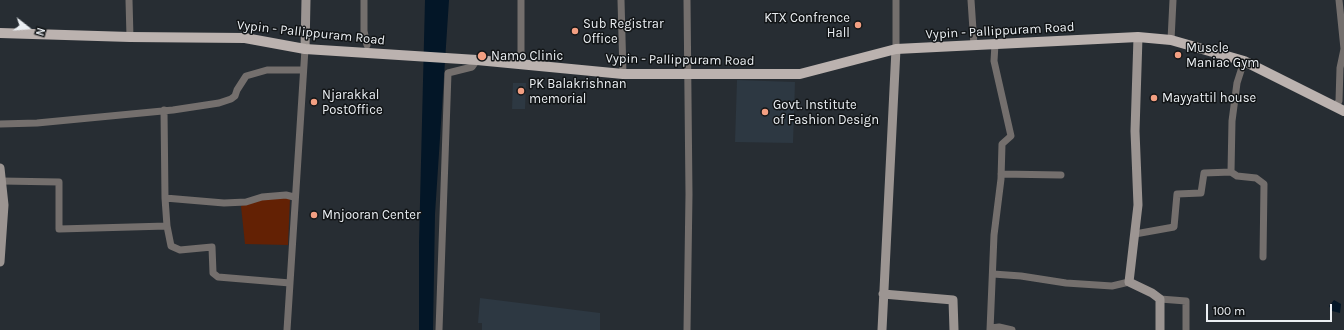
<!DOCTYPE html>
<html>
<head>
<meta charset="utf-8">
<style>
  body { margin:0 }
  #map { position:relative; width:1344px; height:330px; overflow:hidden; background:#272d33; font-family:Karla,sans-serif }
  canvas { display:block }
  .north { position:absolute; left:8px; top:8px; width:40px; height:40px; -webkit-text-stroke:3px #121517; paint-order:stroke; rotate:107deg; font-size:11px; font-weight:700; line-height:16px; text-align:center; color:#ebeff3 }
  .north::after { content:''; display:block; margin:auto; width:14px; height:18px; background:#ebeff3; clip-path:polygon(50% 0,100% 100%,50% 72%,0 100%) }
  .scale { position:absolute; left:1206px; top:304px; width:126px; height:18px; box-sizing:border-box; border:2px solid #ebeff3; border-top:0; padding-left:5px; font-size:12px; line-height:14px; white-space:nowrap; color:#ebeff3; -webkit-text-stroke:3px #121517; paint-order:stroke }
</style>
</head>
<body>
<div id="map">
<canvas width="1344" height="330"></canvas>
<div class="north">N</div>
<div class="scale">100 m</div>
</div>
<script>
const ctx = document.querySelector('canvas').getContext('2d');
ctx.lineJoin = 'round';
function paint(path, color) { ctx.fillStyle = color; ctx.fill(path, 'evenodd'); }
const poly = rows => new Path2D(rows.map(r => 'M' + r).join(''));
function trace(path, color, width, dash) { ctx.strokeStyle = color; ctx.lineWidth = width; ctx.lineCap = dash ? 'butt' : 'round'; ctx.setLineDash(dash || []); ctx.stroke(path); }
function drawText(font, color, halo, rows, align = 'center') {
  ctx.font = font + ' Karla,sans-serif'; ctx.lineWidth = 3; ctx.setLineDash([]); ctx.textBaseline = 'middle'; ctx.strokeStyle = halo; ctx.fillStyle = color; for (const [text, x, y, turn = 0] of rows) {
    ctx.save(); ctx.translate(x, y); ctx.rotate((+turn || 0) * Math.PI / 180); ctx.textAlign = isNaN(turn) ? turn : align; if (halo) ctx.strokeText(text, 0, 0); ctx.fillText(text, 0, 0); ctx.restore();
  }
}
paint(poly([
  [737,80,795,82,793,143,735,142],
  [513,83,526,83,525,109,512,109],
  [480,298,600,313,600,330,482,330,482,323,478,323]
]), '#2d3842');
paint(poly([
  [269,197,290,198,288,245,245,244,241,206]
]), '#632104');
paint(poly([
  [425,0,449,0,435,214,433,330,419,330,419,243],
  [1334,300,1341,304,1340,313,1332,311,1329,306]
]), '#031627');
trace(poly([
  [129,0,130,37],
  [364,0,364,31,367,45],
  [521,0,521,65],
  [621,0,623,74],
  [971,0,974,45],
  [1171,40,1173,0],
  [896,49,896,0],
  [1244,61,1237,83,1232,121,1231,172,1237,176,1256,178,1264,184,1263,257],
  [1335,107,1339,101,1340,68,1344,49,1339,0],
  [164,110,165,198,167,226,171,246,180,250,212,247,213,273,218,277,290,283],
  [0,124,37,123,173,110,219,103,231,99,235,96,237,90,246,76,267,70,303,70],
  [1001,174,1061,175],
  [2,181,59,182,59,229,167,226],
  [165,198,224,203,246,202,262,197,286,195,294,197],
  [1135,234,1174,227,1177,194,1201,193,1204,173,1231,172],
  [993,274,1021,276,1066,283,1112,286,1129,282],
  [1160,299,1186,301,1186,330],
  [991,328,999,327,1012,330],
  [287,330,305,49],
  [439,330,448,73,472,67,477,60],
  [687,330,689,194,687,0],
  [990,330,994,235,1001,179,1002,144,1011,136,994,61,995,44]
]), '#746f6d', 7);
trace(poly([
  [1138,37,1135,131,1138,205,1129,282,1152,293,1160,299,1160,330],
  [305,49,306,0],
  [0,168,4,205,0,262],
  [883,294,953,300,954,330],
  [882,330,896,49]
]), '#9c9592', 9);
trace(poly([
  [0,33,130,37,245,38,305,49,477,60,623,74,800,74,896,49,1138,37,1171,40,1244,61,1344,111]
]), '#bbb2af', 10);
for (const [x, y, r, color] of [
  [858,25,4,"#f39f82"],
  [575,31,4,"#f39f82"],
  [1178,55,4,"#f39f82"],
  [482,56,5,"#f39f82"],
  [521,91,4,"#f39f82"],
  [1154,98,4,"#f39f82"],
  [314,102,4,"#f39f82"],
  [765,112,4,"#f39f82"],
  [314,215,4,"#f39f82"]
]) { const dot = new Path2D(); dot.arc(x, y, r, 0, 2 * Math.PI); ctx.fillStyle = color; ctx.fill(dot); trace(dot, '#121517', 1.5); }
drawText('13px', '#ebeff3', '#121517', [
  ["KTX Confrence",850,18,"right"],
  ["Hall",850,33,"right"],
  ["Sub Registrar",583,24],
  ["Office",583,39],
  ["Muscle",1186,48],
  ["Maniac Gym",1186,63],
  ["Namo Clinic",491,56],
  ["PK Balakrishnan",529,84],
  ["memorial",529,99],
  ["Njarakkal",322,95],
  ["PostOffice",322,110],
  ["Mayyattil house",1162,98],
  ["Govt. Institute",773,105],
  ["of Fashion Design",773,120],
  ["Mnjooran Center",322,215]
], 'left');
drawText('13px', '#ebeff3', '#121517', [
  ["Vypin - Pallippuram Road",1000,31,-3],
  ["Vypin - Pallippuram Road",311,33,6],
  ["Vypin - Pallippuram Road",680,60,1]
]);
</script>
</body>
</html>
